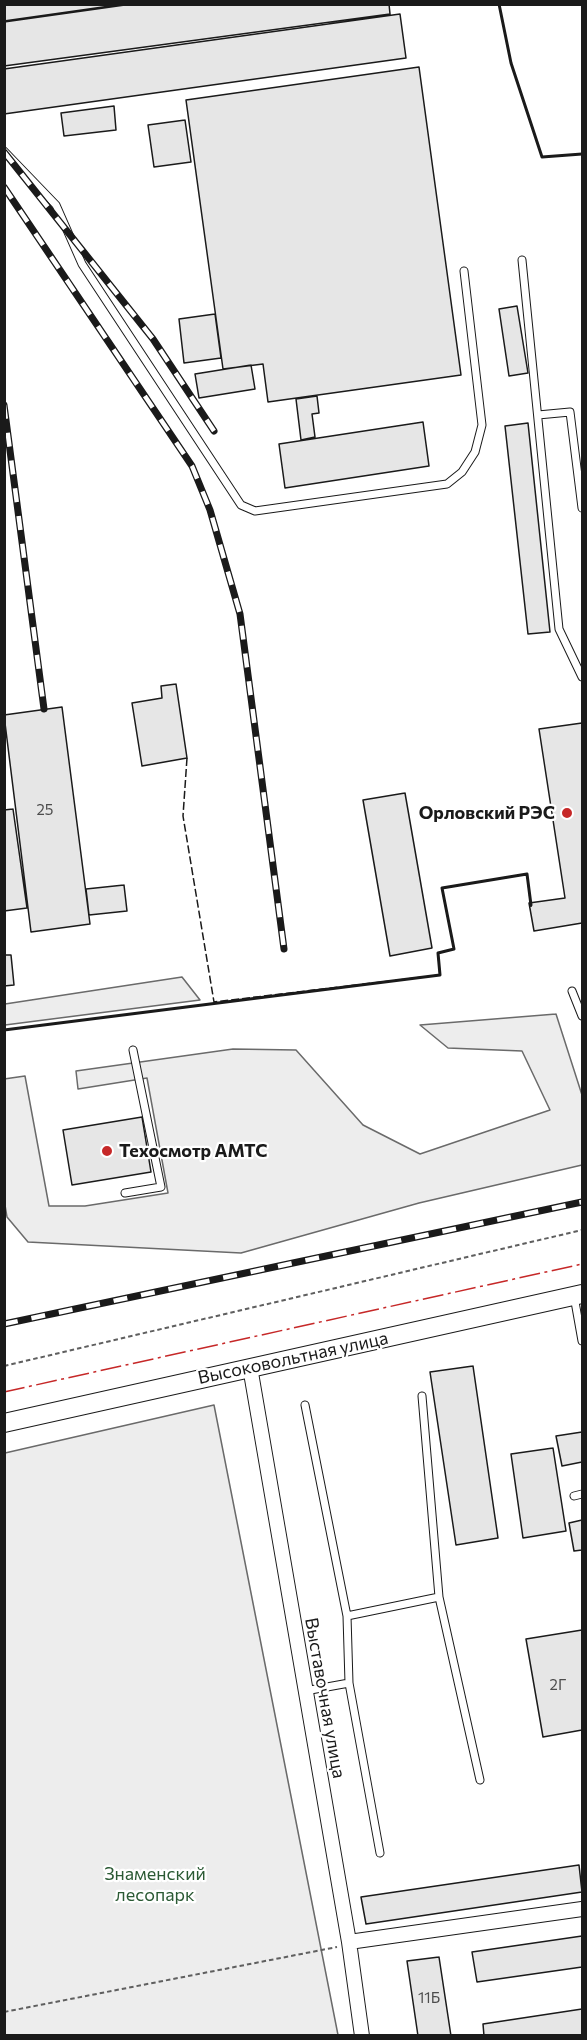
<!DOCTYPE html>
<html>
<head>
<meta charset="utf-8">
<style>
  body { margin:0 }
  #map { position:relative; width:587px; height:2040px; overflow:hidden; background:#fff; font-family:Commissioner,sans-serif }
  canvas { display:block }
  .frame { position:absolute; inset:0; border:6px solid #1a1a1a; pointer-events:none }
</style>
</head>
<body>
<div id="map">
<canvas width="587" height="2040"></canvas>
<div class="frame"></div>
</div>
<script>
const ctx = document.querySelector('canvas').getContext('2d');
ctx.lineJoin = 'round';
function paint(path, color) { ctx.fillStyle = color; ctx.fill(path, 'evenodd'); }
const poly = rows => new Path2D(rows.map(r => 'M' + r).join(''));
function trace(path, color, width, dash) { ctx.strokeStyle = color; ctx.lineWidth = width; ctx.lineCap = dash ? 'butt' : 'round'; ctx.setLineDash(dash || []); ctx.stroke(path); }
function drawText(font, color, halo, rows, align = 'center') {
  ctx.font = font + ' Commissioner,sans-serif'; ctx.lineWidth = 4.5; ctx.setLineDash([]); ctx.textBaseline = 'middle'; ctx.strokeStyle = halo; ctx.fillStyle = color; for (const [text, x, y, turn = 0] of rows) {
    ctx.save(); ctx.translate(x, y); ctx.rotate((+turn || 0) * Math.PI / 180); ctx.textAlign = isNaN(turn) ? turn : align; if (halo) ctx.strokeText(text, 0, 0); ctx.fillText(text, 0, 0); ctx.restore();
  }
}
const built = poly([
  [182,977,200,1000,5,1025,5,1004,182,977],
  [556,1014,582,1095,582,1165,419,1203,241,1253,28,1242,7,1217,5,1205,4,1079,25,1076,49,1206,85,1206,168,1193,147,1078,78,1089,76,1071,233,1049,296,1050,363,1125,420,1154,550,1110,522,1051,448,1048,420,1025,556,1014],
  [214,1405,338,2035,5,2035,5,1453,214,1405]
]);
paint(built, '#ededed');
trace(built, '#6a6a6a', 1.5);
const building = poly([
  [4,4,124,4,4,21,4,4],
  [132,4,389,4,390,14,4,66,4,22,132,4],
  [400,14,406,58,4,114,4,69,400,14],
  [419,67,461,375,268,402,263,364,223,369,186,100,419,67],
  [114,106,116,130,64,136,61,113,114,106],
  [185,120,191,162,154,167,148,125,185,120],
  [517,306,528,373,509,376,499,309,517,306],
  [215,314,221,358,184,363,179,319,215,314],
  [251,365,255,389,199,398,195,374,251,365],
  [317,396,319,413,312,414,315,437,301,440,296,399,317,396],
  [423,422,429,466,285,488,279,444,423,422],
  [528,423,550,632,528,634,505,426,528,423],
  [176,684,187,758,142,766,132,703,162,698,161,686,176,684],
  [62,707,90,924,31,932,4,715,62,707],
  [582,723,582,923,534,931,529,903,565,898,539,729,582,723],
  [405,793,432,948,390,956,363,800,405,793],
  [13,809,27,908,4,911,4,810,13,809],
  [124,885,127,911,89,915,86,889,124,885],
  [4,955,11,955,14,985,4,986,4,955],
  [142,1117,151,1172,72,1185,63,1130,142,1117],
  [473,1366,498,1538,456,1545,430,1372,473,1366],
  [582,1432,582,1462,562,1466,556,1436,582,1432],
  [553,1448,566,1531,523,1538,511,1454,553,1448],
  [582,1520,582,1550,574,1551,569,1523,582,1520],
  [582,1630,582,1730,543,1737,526,1639,582,1630],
  [579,1865,582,1892,366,1924,361,1897,579,1865],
  [582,1936,582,1967,477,1982,472,1952,582,1936],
  [439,1957,451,2036,418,2036,407,1961,439,1957],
  [582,2009,582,2036,484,2036,483,2024,582,2009]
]);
paint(building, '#e6e6e6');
trace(building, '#1a1a1a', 1.5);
const lane = poly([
  [4,151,56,205,82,264,241,505,255,511,447,484,462,472,475,452,482,425,464,271],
  [522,260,559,629,582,677],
  [538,415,570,412,582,508],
  [572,991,582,1016],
  [125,1193,161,1187,133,1050],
  [574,1296,582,1341],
  [422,1396,439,1597],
  [305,1405,347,1616,349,1683,305,1691],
  [574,1496,582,1494],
  [347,1616,439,1597,480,1780],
  [349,1683,380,1853]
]);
const street = poly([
  [250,1367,349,1942,362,2036],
  [349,1942,582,1909]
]);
const secondary = poly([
  [4,1423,582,1294]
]);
trace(lane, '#1a1a1a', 9);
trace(street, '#1a1a1a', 16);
trace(secondary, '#1a1a1a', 20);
trace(poly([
  [4,1366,582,1230],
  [4,2012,337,1947]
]), '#5f5f5f', 2, [4.5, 3]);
trace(lane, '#fff', 7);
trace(street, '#fff', 14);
trace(secondary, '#fff', 18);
const rail = poly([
  [4,152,153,339,214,431],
  [4,187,192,466,210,510,240,614,284,949],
  [4,405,44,709],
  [4,1324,582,1202]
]);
trace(rail, '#1a1a1a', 7);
trace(rail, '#fff', 4.5, [14]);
trace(poly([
  [187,758,183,816,214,1002,440,975,438,953,454,949,442,888,527,874,531,907]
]), '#1a1a1a', 1.5, [8, 3]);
trace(poly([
  [499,4,511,63,542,157,582,154],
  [4,1030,440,975,438,953,454,949,442,888,527,874,531,905]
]), '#1a1a1a', 3);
trace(poly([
  [4,1392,582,1264]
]), '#c62828', 1.5, [21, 4.5, 3, 4.5]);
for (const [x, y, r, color] of [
  [567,813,6,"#c62828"],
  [107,1151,6,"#c62828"]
]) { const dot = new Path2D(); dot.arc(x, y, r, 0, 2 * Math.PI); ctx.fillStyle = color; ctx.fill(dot); trace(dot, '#fff', 2); }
drawText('15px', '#4d4d4d', null, [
  ["25",45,810],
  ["2Г",558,1685],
  ["11Б",429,1998]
]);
drawText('bold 18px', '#1a1a1a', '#fff', [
  ["Орловский РЭС",555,813],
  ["Техосмотр АМТС",119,1151,"left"]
], 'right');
drawText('18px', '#1a1a1a', '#fff', [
  ["Высоковольтная улица",293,1358,-12],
  ["Выставочная улица",325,1698,80]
]);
drawText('18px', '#2b5a34', '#fff', [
  ["Знаменский",155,1874],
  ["лесопарк",155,1895]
]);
</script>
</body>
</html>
